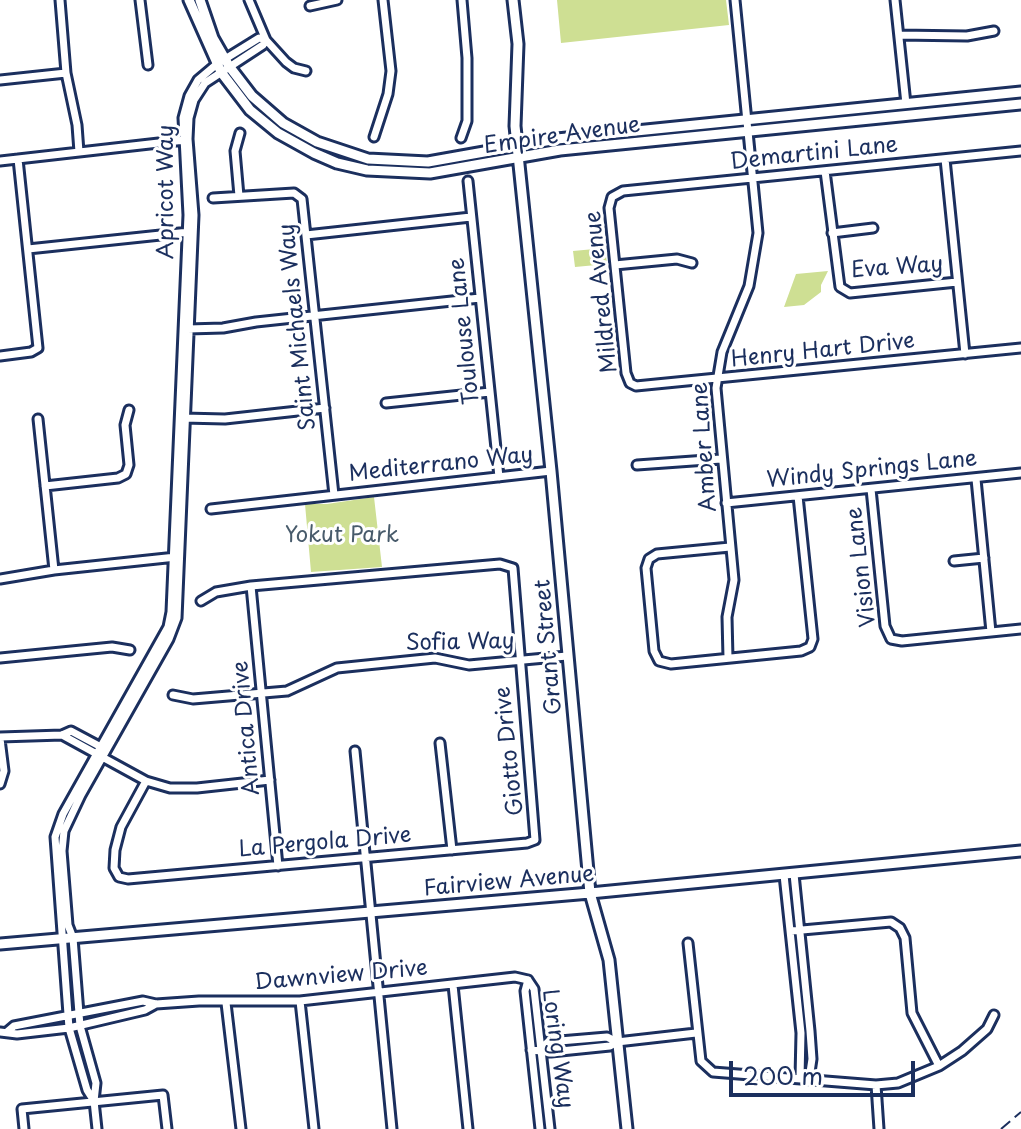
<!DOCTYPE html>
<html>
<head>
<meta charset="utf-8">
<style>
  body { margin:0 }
  #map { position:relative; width:1021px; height:1129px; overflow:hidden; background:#fff; font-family:"Playpen Sans",sans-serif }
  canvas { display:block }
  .scale { position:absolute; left:729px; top:1061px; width:186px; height:36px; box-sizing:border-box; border:4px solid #1b2f5e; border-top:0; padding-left:10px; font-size:24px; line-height:28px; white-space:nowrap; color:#1b2f5e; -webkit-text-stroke:6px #fff; paint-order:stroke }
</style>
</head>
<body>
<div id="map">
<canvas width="1021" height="1129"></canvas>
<div class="scale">200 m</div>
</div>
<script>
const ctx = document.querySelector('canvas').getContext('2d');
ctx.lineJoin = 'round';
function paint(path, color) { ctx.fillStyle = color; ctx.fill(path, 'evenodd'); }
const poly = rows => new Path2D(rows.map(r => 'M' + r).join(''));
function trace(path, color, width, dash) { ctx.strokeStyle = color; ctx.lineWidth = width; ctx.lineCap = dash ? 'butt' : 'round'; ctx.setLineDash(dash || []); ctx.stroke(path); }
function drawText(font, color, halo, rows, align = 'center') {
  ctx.font = font + ' "Playpen Sans",sans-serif'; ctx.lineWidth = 6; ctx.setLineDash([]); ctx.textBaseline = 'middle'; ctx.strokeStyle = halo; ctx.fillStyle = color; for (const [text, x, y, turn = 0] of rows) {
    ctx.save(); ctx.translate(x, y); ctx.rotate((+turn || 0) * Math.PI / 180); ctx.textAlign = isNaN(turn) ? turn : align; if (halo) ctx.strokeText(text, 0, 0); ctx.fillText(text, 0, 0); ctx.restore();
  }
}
paint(poly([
  [557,0,726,0,729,25,561,43],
  [605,248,607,264,575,267,573,251],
  [828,271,821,285,821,292,804,305,784,307,796,274],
  [374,497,382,567,311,572,305,504,327,504]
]), '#cedf93');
const minor = poly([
  [60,0,66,73,77,125,79,152],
  [140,0,148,65],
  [249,0,266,40,286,62,294,68,306,71],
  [895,0,906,104],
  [310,6,337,0],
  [899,35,967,36,994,31],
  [0,80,66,73],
  [374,137,388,94,391,71,383,0],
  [461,138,467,121,467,58,462,0],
  [1021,151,623,191,612,197,609,208,626,373,630,383,636,386,1021,348],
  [945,159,965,354],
  [0,161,185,140],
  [825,171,840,287,850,293,957,282],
  [468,181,499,477],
  [239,196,235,151,240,133],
  [213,198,294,193,302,199,334,495],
  [832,233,873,228],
  [306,235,471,217],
  [28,249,189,232],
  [615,265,677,259,692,263],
  [188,329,223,328,256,322,480,298],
  [0,356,31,352,38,348,18,159],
  [386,403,490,392],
  [183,418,225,419,325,408],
  [38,419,54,570],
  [637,465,721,459],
  [976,479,991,632],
  [45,486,118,478,126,474,129,465,125,425,129,410],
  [871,489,885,626,891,639,902,641,1021,629],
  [726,503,1021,473],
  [211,509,551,471],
  [730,547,657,554,649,559,646,568,654,651,659,661,671,664,801,651,810,647,813,639,798,496],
  [954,561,984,558],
  [0,579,54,570,176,557],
  [251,586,278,866],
  [0,658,112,647,130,650],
  [728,658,727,617,734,580,716,388,722,352,749,286,758,233,735,0],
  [173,695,193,699,287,691,337,668,435,658,469,665,567,656],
  [62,735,146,781,170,788,197,788,270,780],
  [0,737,62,735,71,731,101,747],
  [0,739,4,771,0,784],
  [440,743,452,850],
  [355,751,392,1129],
  [146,781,121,827,115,850,114,868,119,877,128,879,527,843,535,840,513,568,500,564,251,586,216,592,201,601],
  [794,874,810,1031,812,1059,809,1079],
  [784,875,801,1033,800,1078],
  [791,931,891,922,900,928,905,938,912,1013,939,1066],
  [688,943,701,1061,713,1072,876,1085,898,1083,939,1066,962,1051,987,1029,994,1015],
  [528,980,534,989,550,1129],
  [528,980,525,991,540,1129],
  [453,985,468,1129],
  [300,1001,314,1129],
  [226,1003,241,1129],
  [0,1032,17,1034,69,1028,145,1010,156,1004],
  [7,1032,14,1026,143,1001,156,1004,199,1001,300,1001,515,977,528,980],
  [541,1049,548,1042,607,1037,617,1042],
  [531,1050,551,1052,610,1046,617,1042,696,1033],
  [876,1085,879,1129],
  [94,1101,87,1090,69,1028,55,837,63,814,168,627,171,612,188,215,183,118,189,96,198,80,217,64,259,38,266,40,263,45,205,83,194,100,189,118,188,139,194,215,177,618,169,639,81,795,64,831,62,851,68,925,73,938,80,1026,96,1083,94,1101,97,1129],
  [24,1129,22,1109,163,1095,167,1129]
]);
const tertiary = poly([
  [189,0,221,72,250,110,278,133,314,153,337,163,367,170,430,173,560,150,1021,104],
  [200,0,213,38,229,66,252,96,283,123,317,142,368,159,428,162,557,139,1021,92],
  [513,0,518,44,515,126,551,471,590,893,609,960,627,1129],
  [0,944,590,893,1021,851]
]);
trace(minor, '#1b2f5e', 13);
trace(tertiary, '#1b2f5e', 15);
trace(minor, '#fff', 7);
trace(tertiary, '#fff', 9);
trace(poly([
  [1001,1129,1021,1112]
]), '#1b2f5e', 2, [12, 6]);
drawText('22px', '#1b2f5e', '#fff', [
  ["Empire Avenue",562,136,-8],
  ["Demartini Lane",814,154,-6],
  ["Apricot Way",167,192,-90],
  ["Eva Way",897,268,-4],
  ["Mildred Avenue",602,292,-96],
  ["Saint Michaels Way",298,327,-96],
  ["Toulouse Lane",465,331,-96],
  ["Henry Hart Drive",823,351,-6],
  ["Amber Lane",705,447,-94],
  ["Mediterrano Way",441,465,-6],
  ["Windy Springs Lane",872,470,-6],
  ["Vision Lane",862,567,-97],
  ["Sofia Way",460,643,-1],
  ["Grant Street",549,647,-95],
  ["Antica Drive",247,728,-95],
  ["Giotto Drive",510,751,-96],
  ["La Pergola Drive",325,843,-5],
  ["Fairview Avenue",509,882,-5],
  ["Dawnview Drive",341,976,-5],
  ["Loring Way",557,1049,82]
]);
drawText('22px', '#485b6b', '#fff', [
  ["Yokut Park",342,536]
]);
</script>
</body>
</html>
